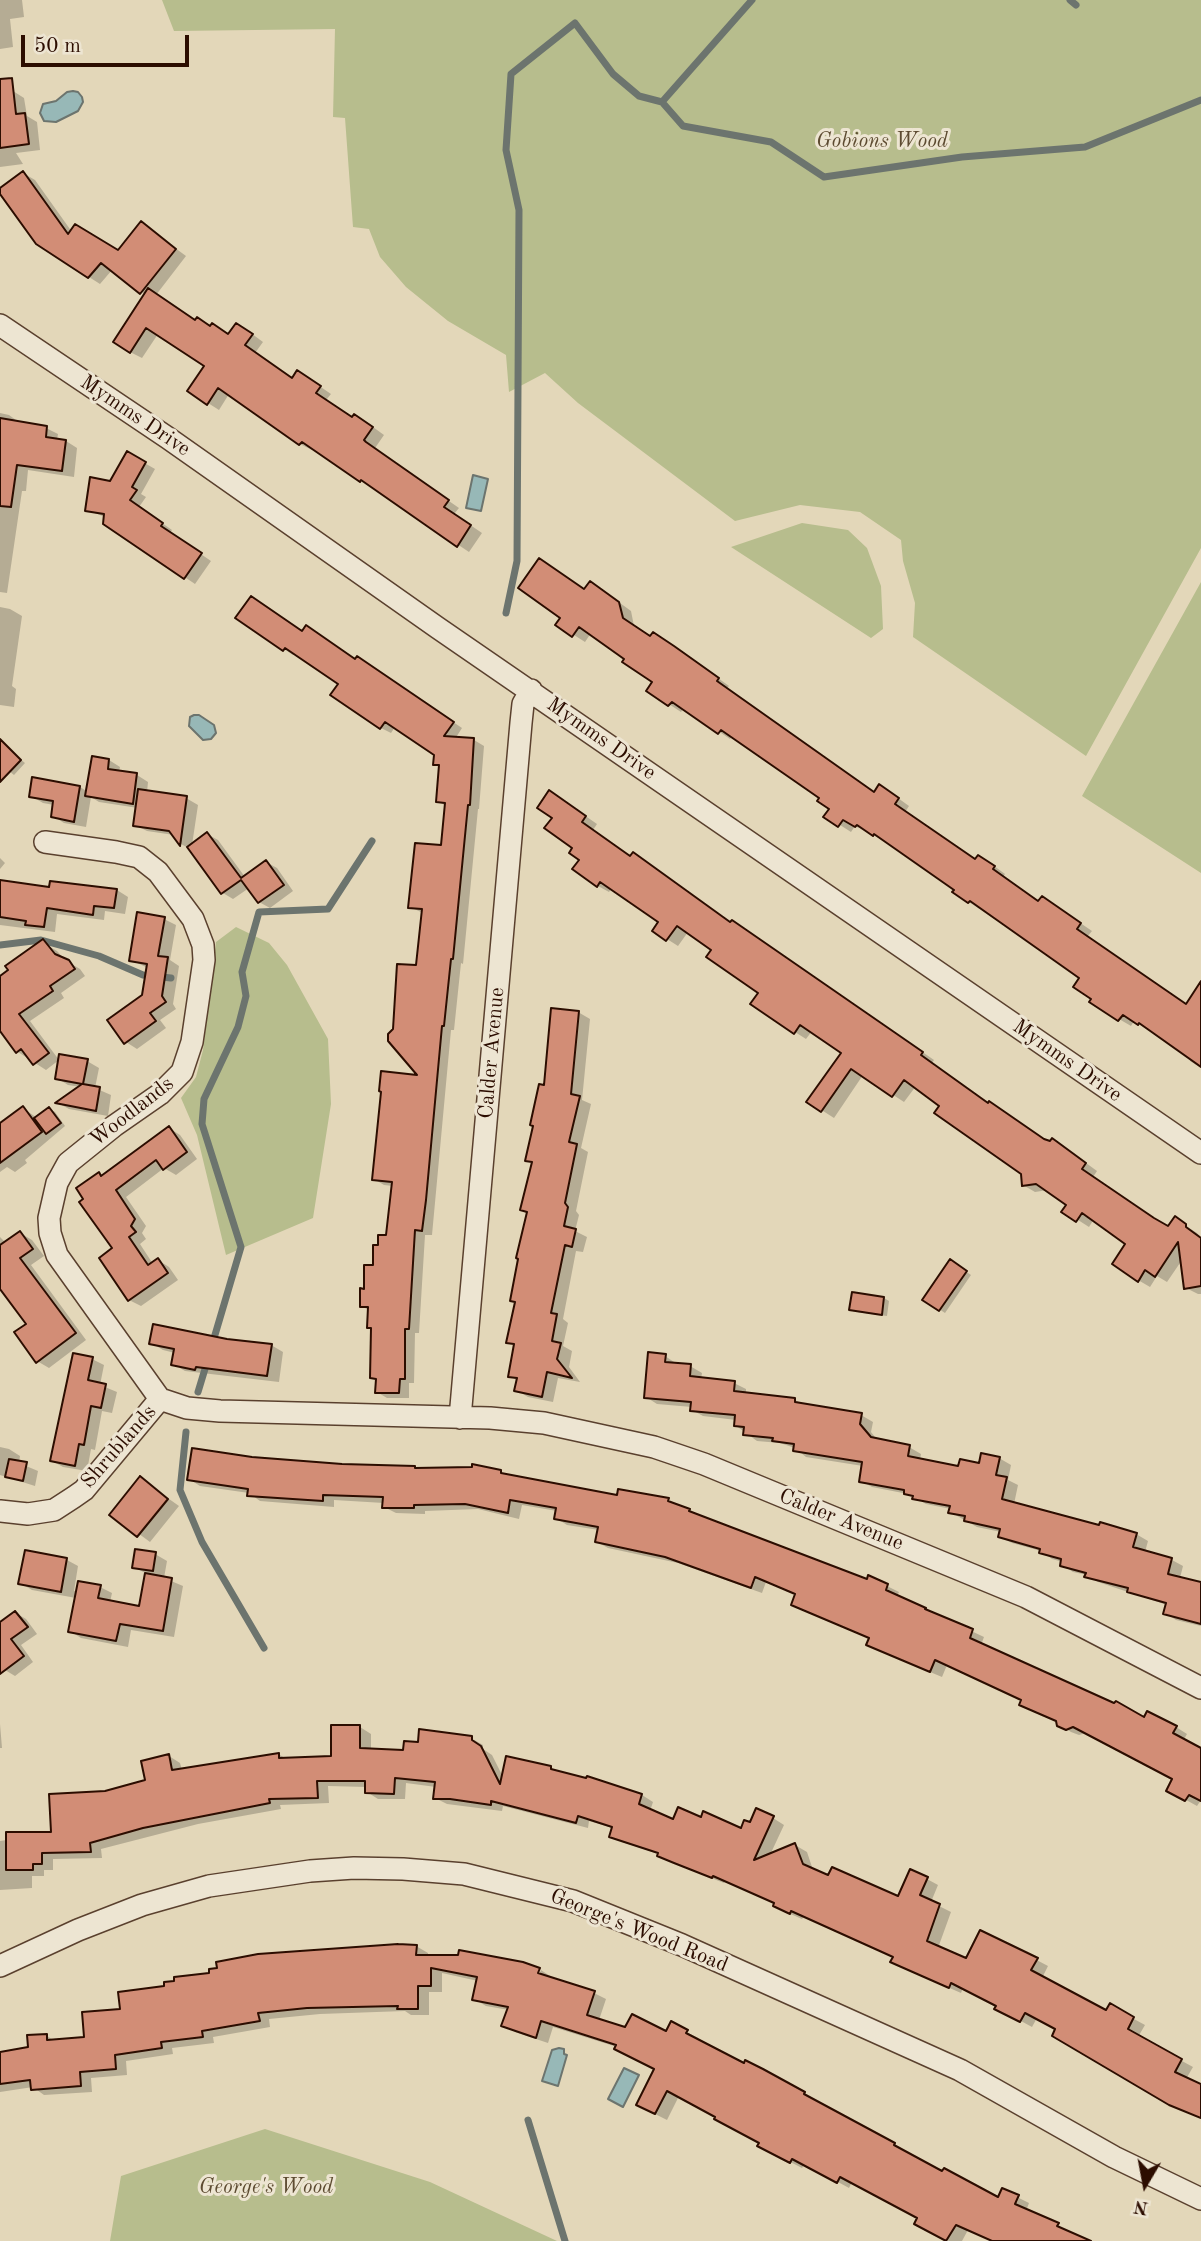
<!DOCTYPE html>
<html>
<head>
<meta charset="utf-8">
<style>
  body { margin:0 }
  #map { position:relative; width:1201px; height:2241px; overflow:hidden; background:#e3d7b9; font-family:"Old Standard TT",serif }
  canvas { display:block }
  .north { position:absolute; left:1110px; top:2150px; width:70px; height:70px; -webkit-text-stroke:5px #ede5d2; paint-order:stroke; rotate:190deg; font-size:19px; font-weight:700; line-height:28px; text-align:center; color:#2c0d00 }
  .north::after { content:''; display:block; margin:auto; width:24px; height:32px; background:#2c0d00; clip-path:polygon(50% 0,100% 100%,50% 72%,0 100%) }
  .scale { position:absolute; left:21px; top:35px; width:168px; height:32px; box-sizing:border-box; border:4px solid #2c0d00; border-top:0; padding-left:9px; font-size:21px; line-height:24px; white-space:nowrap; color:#2c0d00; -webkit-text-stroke:5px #ede5d2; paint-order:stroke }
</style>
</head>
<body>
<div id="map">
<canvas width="1201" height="2241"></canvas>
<div class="north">N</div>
<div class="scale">50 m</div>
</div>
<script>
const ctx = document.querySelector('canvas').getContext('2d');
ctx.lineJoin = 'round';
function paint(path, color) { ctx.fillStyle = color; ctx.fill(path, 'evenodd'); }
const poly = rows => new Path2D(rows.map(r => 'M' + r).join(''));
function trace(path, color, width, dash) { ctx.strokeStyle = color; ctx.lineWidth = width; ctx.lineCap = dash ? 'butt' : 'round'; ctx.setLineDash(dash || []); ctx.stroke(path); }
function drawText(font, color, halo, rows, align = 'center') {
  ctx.font = font + ' "Old Standard TT",serif'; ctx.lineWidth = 6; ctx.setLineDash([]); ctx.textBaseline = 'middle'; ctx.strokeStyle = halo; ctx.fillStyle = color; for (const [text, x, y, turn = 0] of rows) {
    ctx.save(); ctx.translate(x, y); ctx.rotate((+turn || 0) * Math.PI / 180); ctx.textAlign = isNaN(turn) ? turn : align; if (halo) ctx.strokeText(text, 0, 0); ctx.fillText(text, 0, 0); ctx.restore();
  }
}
paint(poly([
  [162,0,1201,0,1201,548,1086,756,913,637,915,603,903,561,901,540,860,512,800,505,735,521,578,403,545,373,509,392,506,355,448,321,406,287,380,257,369,229,353,227,345,118,333,117,335,29,174,31],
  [802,523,848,530,867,548,881,586,883,629,871,638,731,547],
  [1201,582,1201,873,1082,796],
  [236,927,269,943,287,965,328,1039,331,1104,313,1218,226,1255,197,1135,181,1098,196,1077,203,1050,216,942],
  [265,2129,430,2182,557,2241,110,2241,121,2176]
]), '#b7bd8d');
const water = poly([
  [73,91,78,92,82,97,83,102,78,111,56,122,44,121,40,113,43,104,56,101,67,92,73,91],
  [473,475,488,479,481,511,466,508,473,475],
  [194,715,199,715,214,725,216,733,211,739,203,740,189,726,190,717,194,715],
  [559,2048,564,2049,564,2054,567,2055,558,2086,542,2081,552,2050,559,2048],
  [624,2068,639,2075,623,2107,608,2099,624,2068]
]);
paint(water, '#97b8b7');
trace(water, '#6c746e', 2);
paint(poly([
  [0,0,22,0,24,17,10,19,13,47,0,49],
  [13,91,24,98,27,116,37,122,40,150,16,153,23,164,0,167,0,93],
  [23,173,35,180,72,232,118,252,141,223,186,256,156,295,196,321,229,335,248,331,263,342,255,353,293,380,309,379,331,394,326,400,353,418,366,422,384,435,375,448,377,451,459,508,454,514,482,533,469,552,313,448,312,450,300,444,229,394,219,410,208,403,206,366,158,334,142,358,130,352,146,295,112,270,100,284,89,277,0,191],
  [0,413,9,415,20,423,46,428,58,434,57,440,66,441,77,448,74,477,28,470,26,491,22,491,7,593,0,592],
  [127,453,155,469,141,494,146,497,139,507,172,530,170,533,211,561,195,584,104,523,105,517,87,510,111,483],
  [585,590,602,590,631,611,634,626,651,638,686,655,729,686,727,688,875,793,891,793,909,806,905,812,976,861,990,863,1005,874,1003,877,1040,902,1054,905,1092,931,1087,937,1187,1005,1201,1003,1201,1068,1190,1061,1192,1058,1134,1021,1131,1026,1119,1019,1093,998,1081,977,969,902,956,889,885,841,855,826,851,832,826,816,831,808,821,798,732,736,730,739,684,708,681,712,649,691,655,682,591,633,585,642,557,624],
  [0,607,10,609,22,616,12,686,16,689,14,707,0,705],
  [303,632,367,664,462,728,455,739,474,740,484,746,479,809,478,809,463,964,461,963,454,1030,451,1030,432,1235,425,1235,419,1333,415,1333,414,1383,409,1383,409,1398,387,1398,377,1392,377,1381,372,1377,372,1329,369,1327,369,1310,361,1306,380,1246,388,1237,393,1186,384,1185,374,1179,421,1078,395,1030,418,967,423,913,410,907,442,847,446,806,438,801,440,767,435,764,436,755,395,727,391,733,381,728,333,694,340,683,295,653,293,655,284,649],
  [7,748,25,763,14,775,0,764,0,755],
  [109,760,120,767,119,772,137,775,148,782,147,792,186,798,198,805,192,845,207,834,218,840,245,877,266,862,277,868,293,891,270,908,259,902,249,888,233,899,223,893,192,850,181,844,174,835,147,831,135,825,138,808,99,802,91,797,86,827,64,823,53,816,54,805,43,803,31,796,80,787,88,792],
  [561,799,597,824,593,830,632,857,731,923,744,929,934,1060,932,1063,989,1104,1048,1143,1064,1147,1097,1171,1093,1177,1162,1224,1169,1228,1175,1219,1197,1233,1201,1238,1201,1294,1198,1294,1186,1288,1182,1260,1167,1282,1157,1276,1150,1287,1138,1280,1128,1244,1094,1219,1089,1227,1064,1211,1068,1204,1048,1190,1035,1192,1023,1185,1022,1173,916,1086,904,1102,863,1075,834,1118,809,1102,843,1052,812,1031,806,1039,795,1032,761,992,713,950,688,932,678,946,667,939,661,922,612,888,609,892,598,886,554,817],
  [0,858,5,863,0,869],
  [0,881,51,889,117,890,128,897,125,914,105,911,104,920,57,914,55,932,0,925],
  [164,919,176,925,170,960,179,966,173,1004,176,1009,160,1020,166,1028,137,1049,126,1042,144,996,148,968,131,960],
  [45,944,57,951,65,960,80,969,85,976,61,993,64,998,30,1021,59,1060,46,1070,18,1052,0,1031,0,978],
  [578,1012,590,1019,582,1100,591,1104,581,1148,588,1152,576,1211,579,1215,575,1231,587,1237,583,1252,576,1251,563,1319,568,1323,563,1346,572,1351,569,1367,580,1382,558,1378,553,1402,528,1397,516,1390,518,1381,510,1376,516,1346,508,1342,517,1303,528,1213,533,1164,527,1160,545,1087],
  [87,1061,99,1068,95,1088,111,1095,108,1116,69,1109,58,1103,81,1087,68,1085,57,1078],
  [23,1108,37,1118,50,1109,55,1112,65,1126,25,1160,27,1163,15,1172,7,1167,0,1172,0,1126],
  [169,1128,180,1135,197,1159,176,1175,164,1168,126,1197,146,1226,142,1233,146,1239,140,1244,153,1264,158,1260,169,1267,178,1280,141,1306,129,1300,115,1249,99,1174,103,1176],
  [20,1233,32,1240,44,1256,31,1265,86,1340,49,1368,37,1361,28,1324,0,1284,0,1237,6,1243],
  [955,1264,971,1275,945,1313,924,1299],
  [884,1298,889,1301,887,1316,856,1312,851,1309],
  [226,1341,271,1345,283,1352,279,1382,185,1371,173,1364,175,1353,163,1350,151,1343],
  [665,1356,677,1364,690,1366,702,1373,701,1379,734,1383,746,1389,746,1394,795,1400,805,1405,861,1415,873,1422,871,1432,878,1441,909,1447,921,1454,920,1460,960,1468,980,1466,999,1458,1011,1465,1008,1480,1018,1485,1014,1504,1136,1534,1148,1541,1145,1552,1172,1560,1183,1566,1180,1578,1201,1583,1201,1626,1176,1620,1165,1613,1167,1605,1098,1582,1087,1575,1073,1572,1062,1565,1063,1562,1052,1559,1041,1551,1012,1543,1000,1537,1001,1532,977,1527,950,1512,951,1509,926,1504,908,1494,872,1487,861,1481,863,1466,806,1457,795,1448,780,1443,757,1441,735,1425,736,1420,703,1416,692,1410,692,1407,657,1404,646,1397],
  [92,1359,104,1365,100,1385,117,1392,112,1413,102,1411,95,1450,91,1449,87,1471,63,1467,52,1461],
  [0,1447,9,1449,20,1456,19,1463,38,1471,35,1486,0,1475],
  [252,1458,418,1470,501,1472,509,1476,619,1497,620,1491,669,1500,701,1517,868,1581,887,1586,899,1592,897,1596,984,1637,981,1645,1144,1719,1176,1727,1187,1734,1183,1741,1201,1750,1201,1800,1197,1806,1179,1796,1174,1779,1086,1733,1079,1735,1071,1732,1023,1700,947,1665,942,1677,880,1651,871,1639,793,1605,797,1594,766,1582,762,1593,678,1563,608,1548,597,1542,599,1530,567,1525,556,1518,557,1511,522,1505,519,1519,478,1509,425,1511,425,1514,396,1513,384,1507,384,1503,334,1500,334,1507,260,1501,249,1493,200,1486,189,1479],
  [141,1479,179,1506,150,1542,112,1514],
  [155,1554,167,1561,164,1578,183,1586,174,1637,131,1630,128,1647,81,1638,70,1631,76,1598,32,1590,20,1583,67,1560,78,1566,74,1591,100,1587,112,1593,110,1602,141,1608,147,1574,134,1567],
  [16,1613,26,1619,37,1634,21,1645,33,1662,15,1676,5,1670,0,1674,0,1624],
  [0,1724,2,1748,0,1748],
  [360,1727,371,1734,371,1751,405,1751,419,1744,471,1738,483,1745,483,1749,492,1755,503,1777,551,1768,561,1774,587,1781,588,1778,642,1795,653,1802,650,1811,673,1821,702,1819,742,1830,751,1825,773,1818,784,1825,770,1855,795,1845,807,1852,813,1870,899,1899,927,1879,938,1885,931,1902,951,1912,938,1948,967,1961,1012,1947,1048,1966,1042,1978,1107,2012,1110,2006,1145,2025,1138,2037,1193,2067,1186,2079,1201,2085,1201,2118,1183,2111,1054,2035,1057,2029,1037,2018,1032,2027,997,2008,998,2006,963,1988,961,1993,904,1968,894,1958,804,1916,802,1919,786,1912,776,1904,725,1881,724,1883,688,1869,659,1854,622,1842,611,1836,613,1828,589,1821,588,1828,503,1806,502,1811,447,1804,435,1798,436,1787,406,1783,405,1799,378,1799,367,1792,367,1787,328,1786,329,1803,280,1805,281,1809,198,1824,101,1849,102,1858,53,1859,53,1870,44,1870,44,1876,32,1876,32,1888,0,1890,0,1841,53,1833,105,1793,147,1781,169,1756,180,1763,182,1770,278,1754,287,1759,333,1758],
  [416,1946,428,1953,428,1956,537,1982,541,1970,550,1976,550,1978,594,1993,606,1999,599,2020,626,2029,666,2033,671,2024,698,2038,697,2040,894,2144,906,2151,905,2153,1013,2212,1019,2198,1029,2203,1026,2211,1087,2241,992,2241,968,2230,962,2241,949,2241,916,2223,920,2218,852,2182,849,2188,805,2164,802,2168,771,2152,761,2142,717,2116,679,2096,667,2120,649,2111,656,2069,617,2047,553,2027,548,2043,515,2032,503,2025,509,2010,486,2006,474,1999,478,1981,442,1973,442,1992,429,1992,429,2015,411,2015,405,2011,320,2014,269,2019,270,2027,213,2037,214,2043,172,2048,173,2054,126,2061,127,2075,91,2078,92,2092,44,2095,33,2087,0,2092,0,2053,30,2049,47,2036,55,2041,86,2039,122,2010]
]), '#0003');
trace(poly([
  [1070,0,1076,5],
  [662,102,752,0],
  [506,613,517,561,519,210,506,150,511,74,575,23,613,74,639,96,662,102,683,126,771,142,824,177,962,157,1085,147,1201,100],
  [0,945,41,940,99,956,143,975,171,978],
  [212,1345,241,1247,202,1124,204,1099,238,1027,246,996,242,972,259,912,328,909,372,841],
  [198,1392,208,1359],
  [186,1432,180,1490,202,1542,264,1648],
  [528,2120,565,2241]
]), '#6c746e', 7);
const building = poly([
  [12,78,16,114,25,113,29,144,0,148,0,79,12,78],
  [23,171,68,234,75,224,118,250,141,221,176,249,140,294,101,263,88,278,36,244,0,194,0,188,23,171],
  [148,288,195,320,197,317,210,326,212,323,228,334,236,323,253,334,245,345,292,378,297,370,321,386,316,393,352,417,354,414,373,427,364,440,366,442,449,500,444,507,471,525,457,547,361,480,360,482,302,442,299,445,218,388,207,405,187,391,204,366,146,328,130,353,113,342,148,288],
  [0,418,47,426,46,437,66,440,62,471,17,465,11,507,0,506,0,418],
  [127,451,146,462,132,487,137,490,130,500,163,523,161,526,202,553,184,579,103,524,104,514,85,511,90,477,110,481,127,451],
  [539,558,584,589,590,581,619,602,623,618,650,636,653,632,674,646,719,678,717,681,874,792,879,784,899,798,895,804,975,859,978,855,995,866,993,869,1038,901,1042,896,1081,923,1077,929,1186,1004,1201,981,1201,1067,1139,1023,1138,1025,1123,1015,1118,1021,1089,1002,1091,999,1073,987,1079,978,970,901,968,903,952,892,954,890,874,834,873,836,857,825,855,827,843,820,838,827,823,817,829,809,817,801,819,798,721,730,718,734,672,702,668,706,646,691,652,682,622,662,624,659,579,627,572,637,555,625,560,618,518,588,539,558],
  [251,596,302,631,306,625,355,659,357,656,454,722,444,736,474,738,470,805,468,805,453,959,451,959,444,1026,442,1026,426,1200,422,1231,415,1230,409,1329,405,1329,405,1379,400,1379,399,1393,375,1393,376,1379,370,1378,371,1328,367,1328,368,1307,360,1307,360,1288,364,1289,364,1265,373,1265,373,1245,378,1245,378,1235,386,1235,392,1182,372,1180,381,1092,379,1091,381,1071,417,1075,388,1041,388,1034,393,1029,397,964,416,965,422,909,408,908,415,843,441,845,445,803,436,802,439,765,433,765,434,755,385,722,380,729,330,695,338,684,285,648,283,651,235,618,251,596],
  [0,739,21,760,0,782,0,739],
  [92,756,109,759,108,769,137,773,133,804,85,796,92,756],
  [32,777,80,786,74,822,51,817,53,801,29,797,32,777],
  [138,789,187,796,180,846,169,831,133,826,138,789],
  [549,790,586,816,582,822,630,856,633,852,730,922,732,920,923,1052,921,1055,988,1103,989,1101,1044,1139,1050,1141,1052,1138,1086,1163,1082,1169,1154,1218,1168,1226,1175,1216,1186,1224,1186,1227,1201,1238,1201,1286,1184,1289,1178,1242,1155,1277,1145,1270,1138,1282,1112,1264,1125,1244,1082,1213,1076,1222,1061,1212,1066,1205,1036,1184,1022,1186,1021,1174,934,1113,939,1106,904,1080,892,1097,851,1069,821,1112,806,1102,841,1053,800,1025,794,1034,750,1004,758,993,706,957,711,950,677,926,666,941,652,931,658,922,600,882,597,887,572,869,579,860,569,853,572,848,544,828,552,818,537,808,549,790],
  [207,832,241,878,266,860,284,885,258,903,241,880,221,894,187,847,207,832],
  [0,880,49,887,50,881,117,889,114,908,94,906,93,915,47,908,44,927,25,925,26,921,0,917,0,880],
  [137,912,165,917,158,956,168,957,162,996,166,1002,150,1013,156,1021,124,1044,107,1020,142,995,147,964,129,961,137,912],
  [43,939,55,954,69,960,75,969,50,986,53,991,19,1014,49,1053,33,1065,21,1049,16,1053,0,1031,0,976,8,970,5,966,43,939],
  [551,1008,579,1011,571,1094,580,1096,569,1142,577,1144,565,1203,568,1207,564,1226,576,1229,572,1247,565,1245,551,1313,557,1314,552,1341,561,1343,557,1359,572,1378,547,1372,542,1397,514,1391,517,1378,508,1377,514,1344,506,1343,515,1302,510,1301,518,1259,516,1258,527,1212,520,1210,532,1162,525,1161,533,1126,530,1125,539,1084,544,1085,551,1008],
  [59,1054,88,1059,83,1084,100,1087,96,1111,55,1103,82,1084,55,1079,59,1054],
  [23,1106,42,1132,0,1163,0,1123,23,1106],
  [49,1107,61,1123,46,1134,34,1118,49,1107],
  [169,1126,187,1152,163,1170,156,1160,116,1190,135,1219,131,1226,136,1232,129,1237,148,1265,158,1258,168,1273,128,1301,99,1258,112,1248,79,1202,83,1199,76,1188,99,1172,101,1176,169,1126],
  [20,1231,33,1249,20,1258,76,1333,36,1363,14,1332,26,1324,0,1289,0,1245,20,1231],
  [950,1259,967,1271,939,1311,922,1300,950,1259],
  [852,1292,884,1297,882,1315,849,1310,852,1292],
  [153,1324,227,1339,272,1344,267,1376,196,1367,195,1370,171,1365,174,1349,149,1344,153,1324],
  [648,1352,666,1354,665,1362,691,1364,690,1376,735,1381,734,1391,795,1398,795,1402,862,1413,860,1424,871,1437,910,1445,908,1456,958,1466,960,1459,979,1463,981,1453,1000,1457,996,1475,1007,1477,1002,1499,1099,1525,1100,1522,1137,1533,1133,1547,1172,1558,1168,1574,1201,1582,1201,1624,1163,1614,1166,1603,1127,1592,1128,1588,1084,1577,1086,1573,1060,1566,1061,1559,1039,1553,1040,1549,998,1537,1000,1529,964,1521,965,1516,948,1513,950,1506,912,1499,913,1496,904,1494,904,1490,859,1482,862,1462,793,1451,794,1444,772,1441,773,1438,743,1435,744,1427,734,1426,735,1415,690,1411,691,1402,644,1398,648,1352],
  [73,1353,93,1357,88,1380,106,1384,101,1408,91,1406,84,1445,79,1444,75,1466,50,1461,73,1353],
  [192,1448,252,1457,342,1464,415,1466,415,1468,472,1467,472,1464,501,1470,501,1473,617,1495,618,1489,669,1498,668,1501,690,1509,689,1511,867,1579,868,1575,888,1584,886,1590,926,1608,925,1609,973,1629,970,1638,1114,1703,1116,1701,1144,1717,1147,1711,1177,1726,1173,1733,1201,1748,1201,1801,1189,1795,1185,1801,1166,1791,1172,1779,1073,1727,1066,1730,1057,1726,1056,1721,1019,1705,1021,1700,935,1660,930,1672,866,1645,869,1638,791,1605,795,1594,755,1577,751,1588,665,1557,595,1542,598,1527,554,1519,556,1508,510,1500,508,1513,465,1504,414,1505,414,1508,382,1508,383,1497,323,1495,323,1501,247,1496,248,1489,187,1480,192,1448],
  [9,1459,27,1462,23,1481,5,1477,9,1459],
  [140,1476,168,1499,137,1537,109,1515,140,1476],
  [135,1549,156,1552,153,1571,132,1568,135,1549],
  [25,1550,67,1558,61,1592,18,1584,25,1550],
  [145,1573,172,1578,163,1631,120,1624,116,1641,68,1632,78,1581,101,1585,98,1598,139,1606,145,1573],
  [15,1611,28,1627,11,1639,24,1656,0,1674,0,1622,15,1611],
  [331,1725,360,1725,360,1748,403,1750,404,1741,418,1742,419,1729,472,1736,472,1740,481,1746,500,1784,506,1756,551,1766,551,1769,586,1778,587,1776,642,1794,639,1804,673,1819,678,1807,701,1817,703,1811,741,1828,744,1820,750,1822,756,1808,774,1816,754,1860,795,1843,803,1864,828,1875,832,1867,898,1896,910,1869,928,1877,920,1895,940,1904,927,1941,966,1958,980,1930,1038,1958,1031,1970,1106,2010,1110,2003,1134,2017,1128,2029,1182,2059,1175,2072,1201,2084,1201,2118,1169,2105,1052,2036,1055,2029,1025,2013,1020,2022,994,2009,996,2006,951,1983,949,1988,890,1962,893,1957,791,1911,790,1914,773,1906,774,1903,713,1876,712,1878,674,1863,657,1856,658,1853,609,1837,612,1827,578,1816,576,1823,491,1801,491,1805,450,1799,433,1799,435,1782,395,1778,394,1794,365,1793,365,1781,317,1781,318,1798,269,1799,270,1803,143,1828,90,1843,91,1852,42,1853,42,1864,33,1864,33,1870,6,1870,6,1832,51,1832,49,1794,105,1791,145,1780,141,1761,169,1754,172,1770,279,1753,279,1758,331,1756,331,1725],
  [398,1944,417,1945,416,1955,458,1955,459,1950,523,1962,540,1968,538,1973,595,1991,587,2015,625,2027,632,2014,666,2031,671,2021,688,2030,686,2033,744,2063,745,2060,763,2069,805,2092,804,2094,895,2143,894,2145,942,2171,944,2168,998,2197,1002,2188,1019,2195,1015,2204,1059,2223,1057,2226,1091,2241,992,2241,956,2225,946,2241,914,2224,917,2218,840,2177,837,2183,792,2159,790,2163,757,2146,759,2143,714,2119,715,2117,667,2091,655,2114,636,2105,654,2069,614,2049,616,2045,541,2021,536,2038,501,2026,508,2007,472,2000,477,1977,431,1968,431,1986,418,1986,418,2009,397,2009,398,2006,307,2008,258,2013,260,2021,202,2031,203,2037,161,2042,162,2048,115,2055,116,2069,80,2072,81,2086,31,2090,30,2080,0,2084,0,2052,28,2047,27,2035,47,2034,47,2040,84,2037,82,2012,120,2009,118,1992,164,1986,164,1982,174,1981,174,1977,209,1973,209,1969,217,1968,216,1962,258,1954,398,1944]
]);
paint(building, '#d28d76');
trace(building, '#2c0d00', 2);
const street = poly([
  [0,325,168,438,438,628,1201,1153],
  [45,842,116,852,139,857,158,872,193,919,203,945,204,960,192,1042,182,1072,160,1094,114,1126,68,1163,57,1183,49,1218,50,1233,57,1255,160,1399],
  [160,1399,187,1408,220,1411,490,1418,544,1423,654,1447,704,1464,1026,1597,1201,1688],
  [460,1418,521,723,523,704,531,690],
  [0,1511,28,1514,54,1510,74,1497,84,1490,160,1399],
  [0,1966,78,1930,142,1905,209,1886,310,1871,354,1868,403,1869,464,1874,573,1901,682,1945,960,2070,1114,2157,1201,2199]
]);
trace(street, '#5a402e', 24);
trace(street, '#ede5d2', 21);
drawText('italic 21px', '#5d4b31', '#ede5d2', [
  ["Gobions Wood",882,141],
  ["George's Wood",266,2187]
]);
drawText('21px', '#2c0d00', '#ede5d2', [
  ["Mymms Drive",135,416,34],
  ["Mymms Drive",601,739,35],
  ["Calder Avenue",492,1053,-85],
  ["Mymms Drive",1067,1061,35],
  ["Woodlands",132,1112,-38],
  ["Shrublands",119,1447,-49],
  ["Calder Avenue",841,1520,22],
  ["George's Wood Road",639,1931,22]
]);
</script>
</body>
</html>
